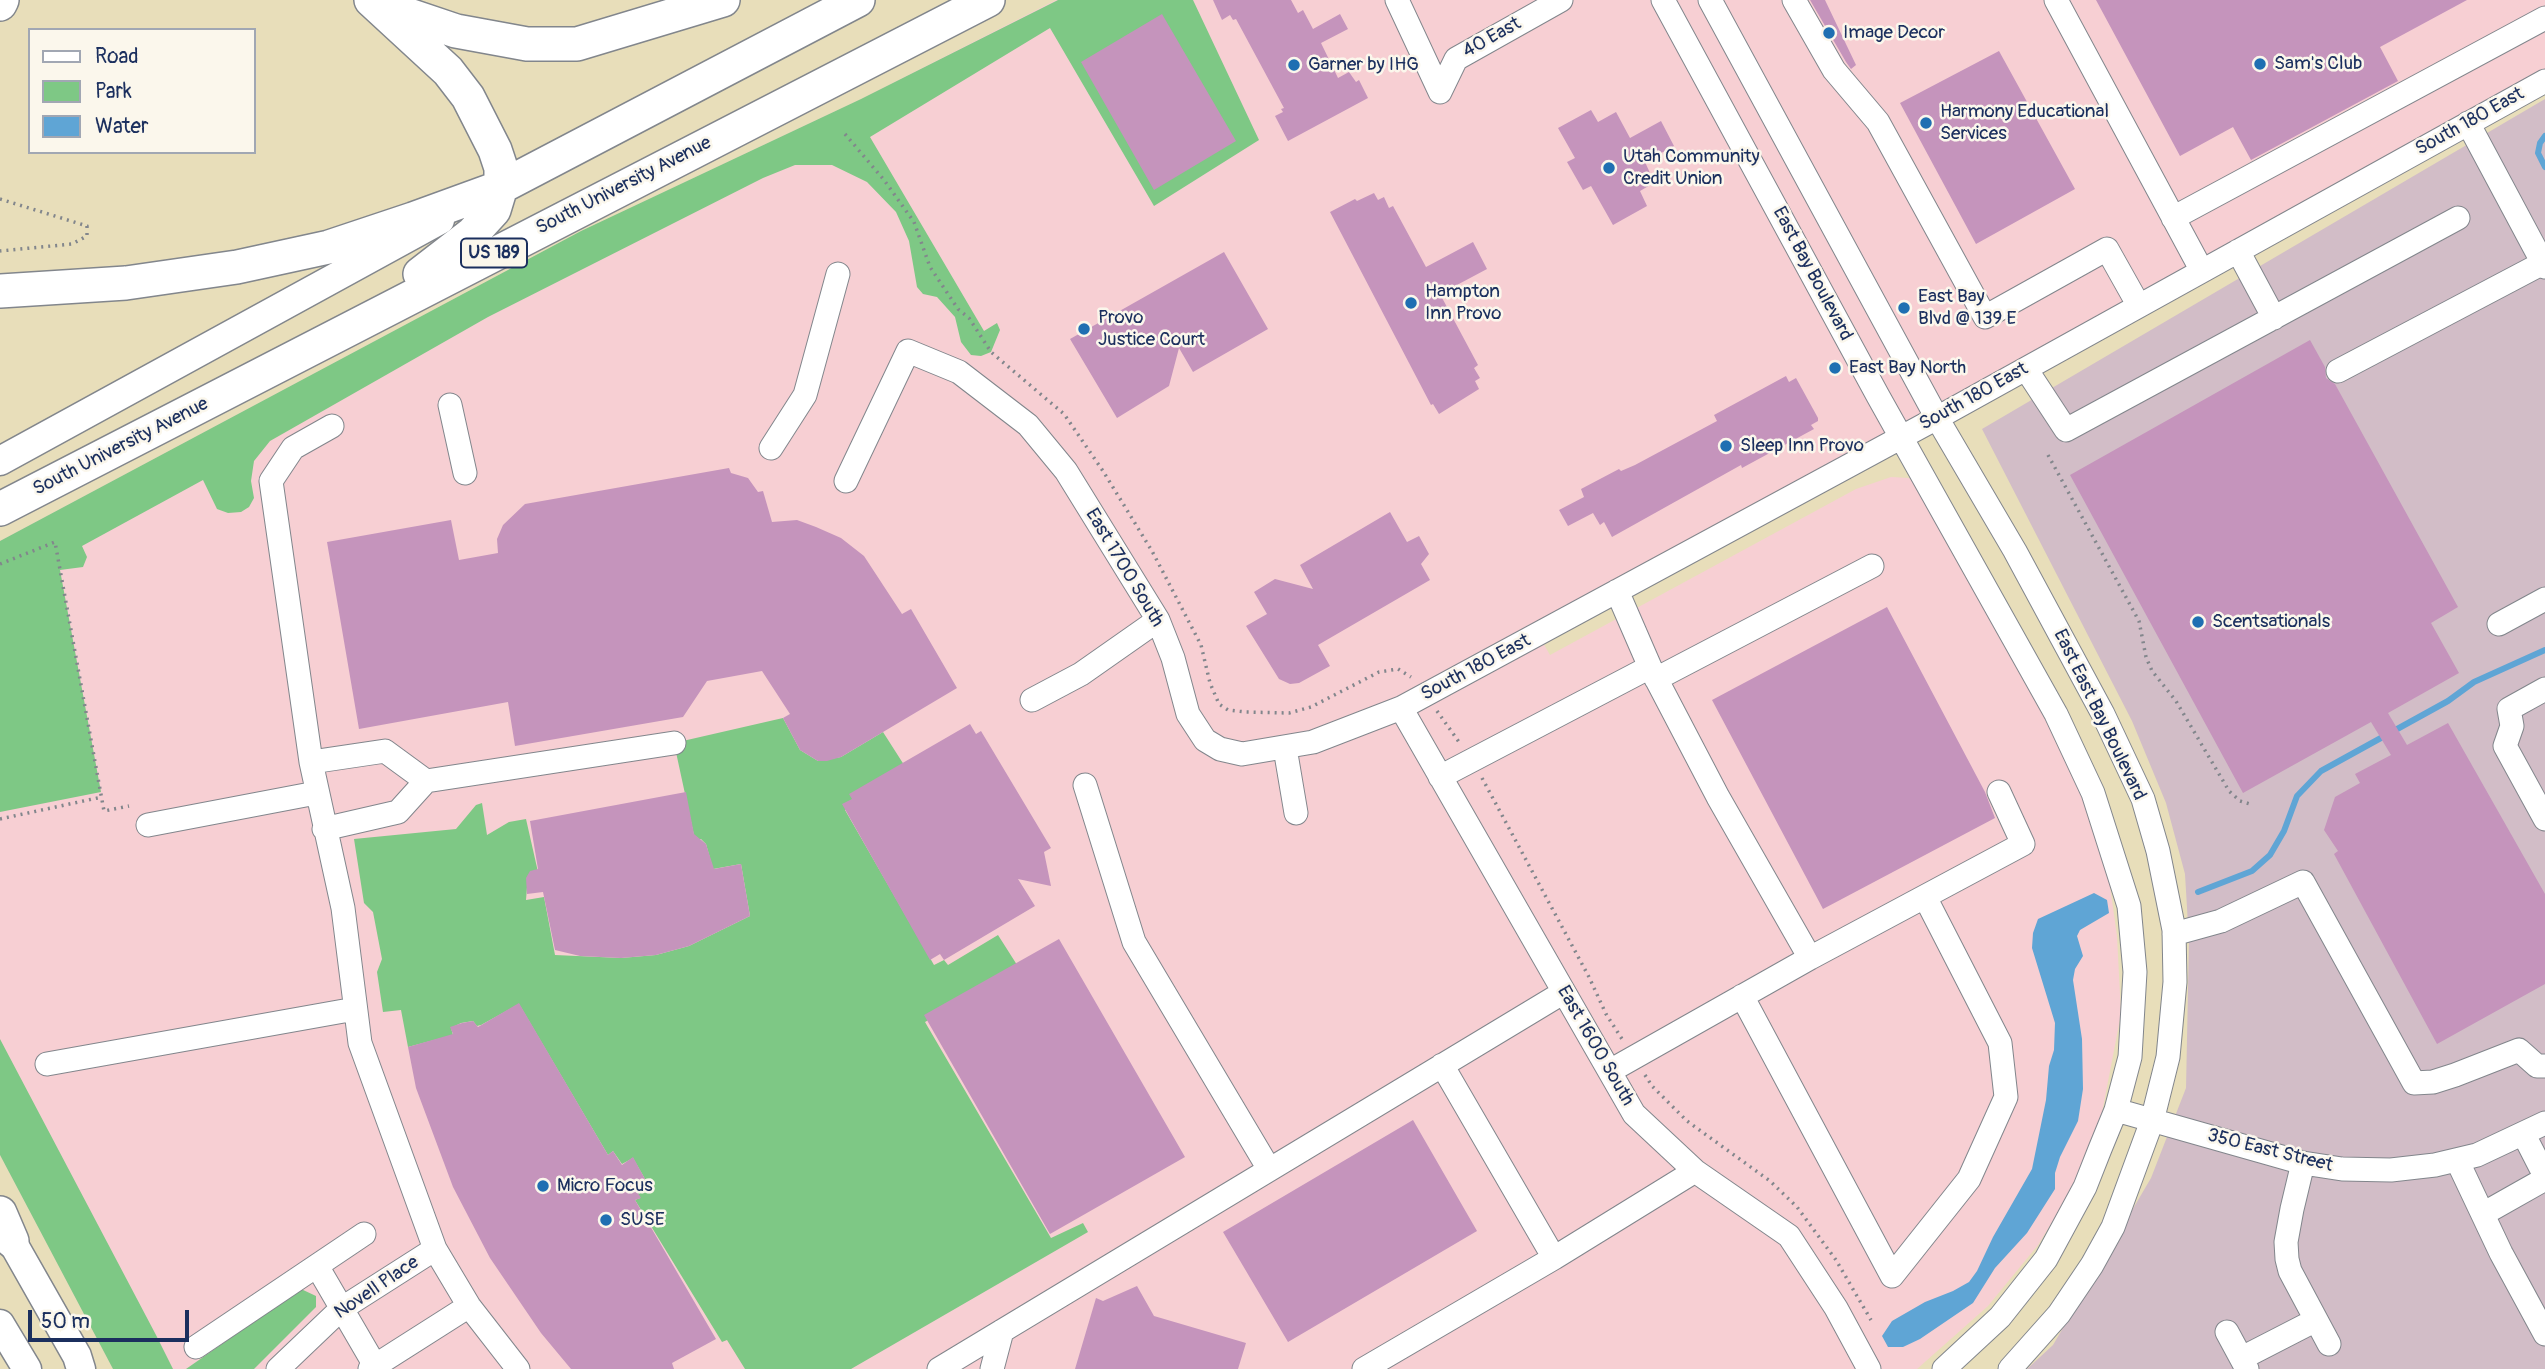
<!DOCTYPE html>
<html>
<head>
<meta charset="utf-8">
<style>
  body { margin:0 }
  #map { position:relative; width:2545px; height:1369px; overflow:hidden; background:#e8deba; font-family:Pangolin,sans-serif }
  canvas { display:block }
  .legend { position:absolute; left:28px; top:28px; width:228px; height:126px; box-sizing:border-box; background:#fbf7ec; border:2px solid #a1a7b3; margin:0; padding:9px 12px; list-style:none; font-size:21px; color:#1b2f5e }
  .legend li { display:flex; align-items:center; gap:14px; height:35px }
  .legend b { width:35px; border:2px solid #a1a7b3 }
  .scale { position:absolute; left:28px; top:1310px; width:161px; height:32px; box-sizing:border-box; border:4px solid #1b2f5e; border-top:0; padding-left:9px; font-size:21px; line-height:24px; white-space:nowrap; color:#1b2f5e; -webkit-text-stroke:5px #fbf7ec; paint-order:stroke }
</style>
</head>
<body>
<div id="map">
<canvas width="2545" height="1369"></canvas>
<ul class="legend">
<li><b style="height:9px;background:#fff"></b>Road</li>
<li><b style="height:19px;background:#7ec885"></b>Park</li>
<li><b style="height:19px;background:#5fa5d5"></b>Water</li>
</ul>
<div class="scale">50 m</div>
</div>
<script>
const ctx = document.querySelector('canvas').getContext('2d');
ctx.lineJoin = 'round';
function paint(path, color) { ctx.fillStyle = color; ctx.fill(path, 'evenodd'); }
const poly = rows => new Path2D(rows.map(r => 'M' + r).join(''));
function trace(path, color, width, dash) { ctx.strokeStyle = color; ctx.lineWidth = width; ctx.lineCap = dash ? 'butt' : 'round'; ctx.setLineDash(dash || []); ctx.stroke(path); }
function drawText(font, color, halo, rows, align = 'center') {
  ctx.font = font + ' Pangolin,sans-serif'; ctx.lineWidth = 5; ctx.setLineDash([]); ctx.textBaseline = 'middle'; ctx.strokeStyle = halo; ctx.fillStyle = color; for (const [text, x, y, turn = 0] of rows) {
    ctx.save(); ctx.translate(x, y); ctx.rotate((+turn || 0) * Math.PI / 180); ctx.textAlign = isNaN(turn) ? turn : align; if (halo) ctx.strokeText(text, 0, 0); ctx.fillText(text, 0, 0); ctx.restore();
  }
}
paint(poly([
  [1056,0,2545,0,2545,81,1538,634,1550,655,1856,489,1891,477,1909,478,1927,496,2082,780,2105,851,2117,936,2121,1014,2099,1128,2067,1198,2038,1245,1988,1306,1917,1369,113,1369,0,1155,0,541,581,231,861,99]
]), '#f7cfd3');
paint(poly([
  [2545,99,2545,1369,2027,1369,2053,1345,2151,1178,2186,1088,2189,941,2185,874,2166,803,2132,721,1982,429]
]), '#d2bdc7');
paint(poly([
  [1058,0,1193,0,1259,140,1154,206,1050,28,870,137,984,331,997,323,1000,330,991,352,981,356,971,355,961,342,955,317,937,297,923,294,917,287,909,241,896,212,867,182,832,165,795,165,763,178,488,317,270,441,254,461,251,481,254,498,249,507,241,512,228,513,217,509,203,480,82,546,87,557,83,567,60,570,101,792,0,812,0,541,581,231,861,99],
  [783,718,800,750,818,761,841,757,883,732,906,768,845,810,934,965,944,960,948,965,998,935,1019,968,925,1022,1051,1238,1083,1223,1088,1232,851,1369,745,1369,727,1340,722,1342,635,1200,640,1198,633,1185,645,1179,633,1158,622,1164,613,1151,608,1155,519,1004,481,1025,477,1026,473,1021,461,1023,451,1028,453,1035,408,1047,401,1010,383,1012,377,972,382,959,373,912,364,903,354,839,456,829,476,805,482,803,487,835,509,822,526,819,538,872,528,875,526,900,544,897,555,955,621,958,656,955,689,946,750,916,741,864,713,869,706,844,701,839,695,840,674,743],
  [0,1039,156,1335,173,1369,113,1369,0,1155],
  [301,1289,316,1296,316,1307,254,1369,186,1369]
]), '#7ec885');
paint(poly([
  [2094,893,2107,900,2109,913,2080,930,2077,936,2083,956,2075,969,2073,980,2082,1039,2083,1089,2078,1121,2060,1157,2055,1173,2055,1189,2027,1233,1995,1268,1973,1303,1920,1339,1903,1347,1888,1347,1882,1336,1892,1321,1925,1302,1953,1291,1969,1282,1977,1271,1993,1237,2032,1169,2046,1100,2049,1066,2054,1050,2055,1023,2032,948,2033,933,2038,919]
]), '#5fa5d5');
trace(poly([
  [2545,136,2540,143,2538,153,2545,167],
  [2198,892,2252,871,2270,855,2284,831,2297,796,2321,771,2448,701,2474,682,2545,650]
]), '#5fa5d5', 6);
paint(poly([
  [1213,0,1291,0,1298,13,1303,10,1313,29,1340,14,1348,29,1321,43,1338,78,1349,72,1356,82,1359,80,1368,98,1288,141,1275,116,1283,112,1281,109,1284,108,1236,19,1233,20,1230,15,1222,20],
  [1810,0,1825,0,1856,65,1851,69,1846,62],
  [2096,0,2467,0,2380,47,2398,81,2251,160,2233,127,2180,156],
  [1162,14,1236,141,1154,190,1081,62],
  [1999,51,2075,189,1976,244,1900,103],
  [1591,110,1598,122,1616,112,1630,138,1661,121,1674,146,1645,162,1650,173,1648,174,1652,184,1640,191,1647,206,1613,225,1591,186,1583,190,1567,162,1575,158,1558,128],
  [1374,193,1378,200,1384,197,1389,208,1393,206,1426,267,1473,242,1487,269,1440,294,1478,365,1474,368,1480,378,1475,381,1479,389,1439,414,1433,404,1431,405,1330,212,1355,199,1357,201],
  [1224,252,1268,329,1193,372,1179,348,1169,386,1117,418,1070,339],
  [2310,340,2325,367,2326,378,2335,384,2458,607,2431,623,2459,673,2388,713,2407,745,2448,723,2545,894,2545,984,2437,1044,2334,854,2338,851,2324,830,2335,797,2360,783,2355,774,2391,755,2371,722,2243,793,2070,475],
  [1786,376,1789,382,1796,378,1818,418,1818,421,1811,425,1814,429,1742,468,1741,465,1612,537,1604,522,1600,525,1593,513,1568,526,1559,510,1584,497,1581,489,1619,469,1621,471,1635,465,1717,421,1714,415],
  [729,468,731,473,748,478,758,492,763,491,772,522,797,520,816,527,841,538,864,556,902,614,911,609,957,688,841,757,827,761,818,761,800,750,783,718,790,714,762,671,707,681,683,717,515,746,508,702,359,729,327,542,451,520,459,560,498,553,497,539,503,525,525,504],
  [1390,512,1407,542,1419,536,1429,554,1421,564,1430,580,1318,645,1330,666,1299,683,1290,684,1279,679,1246,626,1267,614,1254,592,1275,579,1313,589,1300,565],
  [1887,607,1985,792,1995,818,1823,909,1712,700],
  [970,724,976,734,981,731,1051,848,1044,852,1051,886,1018,879,1035,906,944,960,940,954,930,960,842,804,852,799,849,794],
  [686,792,694,834,706,844,714,869,741,864,750,916,689,946,656,955,621,958,580,956,555,950,543,892,527,894,526,878,530,871,538,869,530,821],
  [1059,939,1185,1157,1050,1234,924,1015],
  [519,1003,608,1155,613,1151,622,1165,633,1157,645,1179,633,1185,641,1198,635,1200,716,1339,672,1363,674,1369,571,1369,541,1333,490,1258,453,1187,416,1088,408,1047,453,1034,450,1027,462,1023,473,1021,478,1027],
  [1413,1120,1477,1231,1288,1342,1223,1232],
  [1137,1286,1154,1316,1246,1343,1238,1369,1075,1369,1096,1298,1103,1301]
]), '#c594bc');
const minor = poly([
  [1397,0,1440,92],
  [1663,0,1878,396,2056,714,2093,793,2129,906,2135,972,2130,1057,2116,1110,2100,1149,2085,1187,2046,1259,2000,1317,1944,1369],
  [1710,0,1937,418,2015,551,2103,714,2143,799,2158,851,2174,930,2175,982,2168,1057,2152,1121,2113,1227,2092,1265,2059,1314,2010,1369],
  [1794,0,1834,70,1878,122,1985,317,2107,249,2139,306],
  [2056,0,2202,271],
  [1440,92,1456,59,1561,0],
  [2468,123,2545,267],
  [2173,218,2545,18],
  [2238,251,2274,318],
  [2026,369,2066,430,2458,218],
  [2338,371,2543,263],
  [450,405,465,473],
  [332,426,293,448,271,481,311,762,343,908,360,1043,435,1249,469,1306,518,1369],
  [771,448,805,395,838,274],
  [846,481,908,351,959,372,1028,425,1066,471,1158,620,1173,658,1188,714,1205,740,1220,749,1242,754,1313,742,1401,708,1937,418,2545,81],
  [1617,591,1650,667],
  [2499,624,2545,599],
  [1656,679,1872,566],
  [2545,689,2509,709,2512,726,2505,746,2545,819],
  [1032,700,1081,674,1158,620],
  [1401,708,1634,1114,1695,1171,1789,1236,1836,1308,1869,1369],
  [1285,748,1296,813],
  [311,762,385,751,426,781],
  [1440,777,1650,667,1718,797,1810,958,1610,1071],
  [1085,785,1134,942,1269,1169],
  [148,825,316,793],
  [324,829,398,812,426,781,674,743],
  [2174,934,2221,921,2303,882,2414,1083,2433,1082,2455,1075,2519,1050,2537,1066,2545,1066],
  [1810,958,2023,844,1999,792],
  [1742,996,1892,1276,1969,1179,2006,1097,2000,1043,1925,897],
  [47,1064,355,1009],
  [1442,1065,1554,1258],
  [2116,1110,2303,1163,2342,1169,2391,1170,2435,1165,2477,1155,2545,1123],
  [2524,1135,2545,1176],
  [2457,1160,2501,1253,2545,1334],
  [2303,1163,2292,1209,2286,1242,2287,1259,2290,1271,2329,1344],
  [2483,1214,2545,1179],
  [317,1266,377,1369],
  [2227,1332,2247,1369],
  [196,1347,364,1234],
  [2242,1358,2316,1320],
  [278,1369,341,1309,435,1249],
  [370,1369,469,1306],
  [939,1369,1564,992],
  [992,1369,1002,1331],
  [1364,1369,1554,1258,1695,1171]
]);
const major = poly([
  [0,461,440,220],
  [2,1224,77,1356,81,1369],
  [0,1324,27,1369]
]);
const highway = poly([
  [371,0,448,71,468,97,495,150,501,168,501,187,494,210,473,233,420,274],
  [0,4,2,0],
  [391,9,456,31,527,44,577,44,723,0],
  [0,291,126,283,237,267,329,247,413,219,501,187,858,0],
  [0,509,988,0],
  [0,1213,12,1241]
]);
trace(minor, '#82868c', 25);
trace(major, '#82868c', 31);
trace(highway, '#82868c', 36);
trace(poly([
  [845,134,884,180,914,222,930,267,958,309,969,318,991,352,1064,414,1103,471,1152,551,1201,645,1210,683,1219,704,1228,710,1245,712,1289,713,1311,707,1379,672,1398,669,1411,677],
  [0,199,87,226,87,236,72,244,0,251],
  [2048,455,2139,621,2146,657,2152,671,2176,701,2229,791,2240,801,2250,804],
  [0,564,55,542,104,811,129,806],
  [1437,711,1459,742],
  [1482,778,1589,977,1606,1014,1622,1039],
  [0,819,102,797],
  [1645,1075,1652,1086,1687,1121,1770,1181,1797,1207,1836,1260,1871,1320]
]), '#82868c', 3.5, [2, 5]);
trace(minor, '#fff', 23);
trace(major, '#fff', 28);
trace(highway, '#fff', 33);
for (const [x, y, r, color] of [
  [1829,33,7,"#1f6fb2"],
  [2260,64,7,"#1f6fb2"],
  [1294,65,7,"#1f6fb2"],
  [1926,123,7,"#1f6fb2"],
  [1609,168,7,"#1f6fb2"],
  [1411,303,7,"#1f6fb2"],
  [1904,308,7,"#1f6fb2"],
  [1084,329,7,"#1f6fb2"],
  [1835,368,7,"#1f6fb2"],
  [1726,446,7,"#1f6fb2"],
  [2198,622,7,"#1f6fb2"],
  [543,1186,7,"#1f6fb2"],
  [606,1220,7,"#1f6fb2"]
]) { const dot = new Path2D(); dot.arc(x, y, r, 0, 2 * Math.PI); ctx.fillStyle = color; ctx.fill(dot); trace(dot, '#fbf7ec', 2.5); }
for (const [x, y, w] of [
  [494,253,66]
]) { const box = new Path2D(); box.roundRect(x - w / 2, y - 14.5, w, 29, 5); ctx.fillStyle = '#fbf7ec'; ctx.fill(box); trace(box, '#1b2f5e', 2); }
drawText('bold 18px', '#1b2f5e', null, [
  ["US 189",494,253]
]);
drawText('19px', '#1b2f5e', '#fbf7ec', [
  ["Image Decor",1843,33],
  ["Sam's Club",2274,64],
  ["Garner by IHG",1308,65],
  ["Harmony Educational",1940,112],
  ["Services",1940,134],
  ["Utah Community",1623,157],
  ["Credit Union",1623,179],
  ["Hampton",1425,292],
  ["Inn Provo",1425,314],
  ["East Bay",1918,297],
  ["Blvd @ 139 E",1918,319],
  ["Provo",1098,318],
  ["Justice Court",1098,340],
  ["East Bay North",1849,368],
  ["Sleep Inn Provo",1740,446],
  ["Scentsationals",2212,622],
  ["Micro Focus",557,1186],
  ["SUSE",620,1220]
], 'left');
drawText('19px', '#1b2f5e', '#fbf7ec', [
  ["40 East",1492,38,-29],
  ["South 180 East",2470,122,-29],
  ["South University Avenue",624,186,-27],
  ["East Bay Boulevard",1812,274,62],
  ["South 180 East",1974,397,-29],
  ["South University Avenue",121,447,-27],
  ["East 1700 South",1124,568,59],
  ["South 180 East",1476,668,-28],
  ["East East Bay Boulevard",2099,715,64],
  ["East 1600 South",1595,1046,60],
  ["350 East Street",2270,1151,14],
  ["Novell Place",377,1288,-34]
]);
</script>
</body>
</html>
